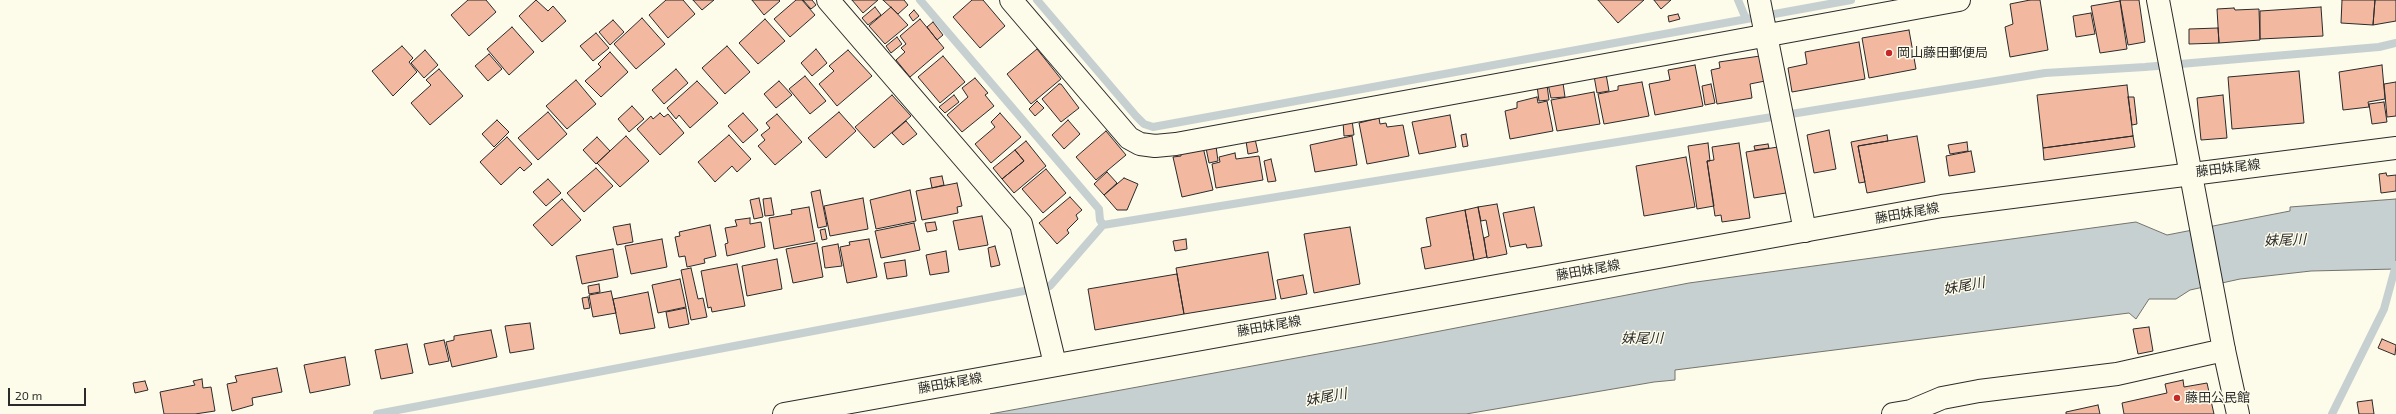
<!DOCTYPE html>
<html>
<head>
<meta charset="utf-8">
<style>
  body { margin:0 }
  #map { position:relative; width:2396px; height:414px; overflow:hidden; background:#fdfbea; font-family:"Exo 2",sans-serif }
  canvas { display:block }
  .scale { position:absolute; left:8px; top:388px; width:78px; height:18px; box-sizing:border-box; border:2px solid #2b2b2b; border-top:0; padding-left:5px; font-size:12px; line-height:14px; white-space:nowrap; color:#2b2b2b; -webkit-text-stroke:3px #fdfbea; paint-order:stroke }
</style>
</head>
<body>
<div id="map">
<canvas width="2396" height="414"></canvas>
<div class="scale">20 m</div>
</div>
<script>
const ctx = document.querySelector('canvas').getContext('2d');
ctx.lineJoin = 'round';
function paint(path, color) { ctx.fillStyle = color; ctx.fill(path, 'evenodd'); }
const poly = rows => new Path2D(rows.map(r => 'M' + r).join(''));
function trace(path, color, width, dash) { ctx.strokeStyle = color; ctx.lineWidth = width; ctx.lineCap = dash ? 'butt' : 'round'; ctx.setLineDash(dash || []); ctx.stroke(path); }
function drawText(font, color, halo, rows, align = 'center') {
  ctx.font = font + ' "Exo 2","Noto Sans JP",sans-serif'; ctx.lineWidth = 3; ctx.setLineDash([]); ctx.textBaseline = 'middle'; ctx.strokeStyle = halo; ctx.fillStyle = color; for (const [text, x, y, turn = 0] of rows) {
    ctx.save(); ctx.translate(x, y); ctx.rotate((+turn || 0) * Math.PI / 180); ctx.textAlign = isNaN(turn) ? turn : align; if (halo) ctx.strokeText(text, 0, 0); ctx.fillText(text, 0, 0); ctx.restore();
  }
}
const water = poly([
  [2396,199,2396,269,2311,271,2240,279,2190,290,2176,299,2149,299,2136,319,2129,313,1675,370,1675,380,1654,382,1466,414,990,414,1378,343,1689,283,2136,222,2167,235,2290,211,2290,207,2396,199]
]);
paint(water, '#c7d0d0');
trace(water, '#74746e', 1);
trace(poly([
  [920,0,1099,209,1100,220,1103,225],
  [1037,0,1136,116,1144,124,1153,127,1851,0],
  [1738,0,1746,19],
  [377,414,1050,286,1103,225,2045,73,2145,67,2379,47,2396,43],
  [2332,414,2384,309,2396,265]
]), '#c7d0d0', 8);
const building = poly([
  [468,0,486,0,496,12,469,36,451,15,468,0],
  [536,0,548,11,553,6,566,21,542,42,519,16,536,0],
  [666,0,683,0,695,14,668,38,649,15,666,0],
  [693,0,714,0,702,10,693,0],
  [752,0,779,0,780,1,764,15,752,0],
  [796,0,802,0,815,15,790,37,774,19,796,0],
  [803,0,812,0,816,5,811,9,803,0],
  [852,0,878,0,863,13,852,0],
  [883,0,904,0,908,5,898,14,883,0],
  [972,0,983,0,1005,26,980,48,953,17,972,0],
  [1598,0,1644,0,1618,23,1598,0],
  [1654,0,1671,0,1661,9,1654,0],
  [2030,0,2040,0,2048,50,2010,57,2005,27,2013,24,2010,4,2030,0],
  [2120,0,2139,0,2145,42,2128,45,2120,0],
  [2342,0,2375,0,2373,25,2341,23,2342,0],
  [2375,0,2396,0,2396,21,2373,25,2375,0],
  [2120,1,2127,49,2100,53,2091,6,2120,1],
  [875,7,881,15,868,25,862,18,875,7],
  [891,7,908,25,885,44,869,26,891,7],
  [2321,7,2323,36,2260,39,2260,11,2321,7],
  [2234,8,2235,10,2259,9,2260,40,2219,43,2217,9,2234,8],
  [914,10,919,16,913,21,909,15,914,10],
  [2091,13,2095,34,2076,37,2073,16,2091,13],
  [1678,14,1680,19,1669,22,1668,16,1678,14],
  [642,18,665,44,636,69,614,44,642,18],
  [765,19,785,41,758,64,739,43,765,19],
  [920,19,944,48,910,77,896,60,905,52,901,48,906,44,900,36,920,19],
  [613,20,624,32,610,45,599,32,613,20],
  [933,22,943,35,937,40,927,27,933,22],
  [512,27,534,52,509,75,487,49,512,27],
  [2218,28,2219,43,2189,44,2189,29,2218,28],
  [1909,30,1916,69,1869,78,1862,38,1909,30],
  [596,33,609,48,593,61,580,46,596,33],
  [897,37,902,44,891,53,886,46,897,37],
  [1859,42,1865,79,1792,92,1788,68,1807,64,1805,52,1859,42],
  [402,46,413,58,409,62,417,72,393,96,372,71,402,46],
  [727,46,750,72,725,94,702,68,727,46],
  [816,49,827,63,812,76,801,63,816,49],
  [1037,49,1061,79,1031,104,1007,74,1037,49],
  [425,50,438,65,424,78,411,63,425,50],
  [848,50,872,76,837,106,819,84,834,71,829,66,848,50],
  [610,52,628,72,601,97,585,81,601,67,598,64,610,52],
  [489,54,502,69,488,81,475,66,489,54],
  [943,56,965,82,940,103,918,77,943,56],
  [1760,56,1765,81,1750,84,1752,98,1717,104,1711,70,1720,68,1719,62,1760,56],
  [1695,65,1703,106,1655,115,1649,84,1670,80,1668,70,1695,65],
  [2382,65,2385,99,2368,102,2369,107,2343,110,2339,72,2382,65],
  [439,69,463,96,430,125,411,103,431,85,426,80,439,69],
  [676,69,688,83,664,104,652,90,676,69],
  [2299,71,2304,123,2232,129,2228,77,2299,71],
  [1606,74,1609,91,1597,93,1594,76,1606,74],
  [805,76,826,101,810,114,789,89,805,76],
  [975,78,988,93,985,95,994,106,962,132,947,115,968,97,962,88,975,78],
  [576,80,596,104,567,129,546,106,576,80],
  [697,81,718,103,690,128,679,115,676,119,667,108,697,81],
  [779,81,792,95,776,108,764,94,779,81],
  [1642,82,1649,116,1604,124,1598,94,1618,90,1618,86,1642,82],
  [2396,82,2396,116,2387,117,2384,84,2396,82],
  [1563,83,1565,97,1551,98,1548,84,1563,83],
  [1059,84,1061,84,1079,108,1061,122,1042,99,1059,84],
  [1711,84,1715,103,1705,105,1702,86,1711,84],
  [1547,85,1549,100,1539,101,1537,86,1547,85],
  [2127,85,2133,136,2043,148,2037,95,2127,85],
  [1594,92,1600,124,1557,131,1551,100,1594,92],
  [892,95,911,116,874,148,855,127,892,95],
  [954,95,959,102,945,113,939,107,954,95],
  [2223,95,2227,138,2201,140,2197,98,2223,95],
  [1537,97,1538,103,1547,101,1553,131,1510,139,1505,111,1517,108,1517,102,1537,97],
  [2128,97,2134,97,2137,124,2132,125,2128,97],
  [1037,101,1044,108,1035,116,1029,109,1037,101],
  [2384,102,2387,122,2372,124,2369,104,2384,102],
  [632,106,644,119,629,132,618,119,632,106],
  [548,112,567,134,538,160,518,138,548,112],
  [839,112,856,131,826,158,808,138,839,112],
  [660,113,664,117,668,114,684,133,660,155,637,129,651,116,653,119,660,113],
  [743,113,758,130,743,143,728,126,743,113],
  [1000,113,1021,137,991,163,975,144,995,127,991,122,1000,113],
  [777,114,802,142,775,165,758,146,765,140,761,135,770,128,766,123,777,114],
  [1450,115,1456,147,1419,154,1412,122,1450,115],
  [1379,118,1380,124,1386,123,1387,127,1403,125,1409,156,1367,164,1359,123,1379,118],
  [497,120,509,132,494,147,482,134,497,120],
  [1068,120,1080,134,1064,149,1052,135,1068,120],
  [1352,120,1354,135,1344,136,1343,122,1352,120],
  [906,121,917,134,903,145,892,133,906,121],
  [1829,130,1836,169,1814,173,1807,135,1829,130],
  [1106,131,1126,155,1096,180,1076,157,1106,131],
  [1466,134,1468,146,1463,147,1461,135,1466,134],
  [729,135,751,159,737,172,732,166,715,182,698,162,729,135],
  [1887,135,1888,141,1858,146,1865,182,1859,183,1851,142,1887,135],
  [626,136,649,161,620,187,597,163,626,136],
  [1352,136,1357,165,1315,172,1310,145,1352,136],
  [1917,136,1925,182,1867,193,1858,146,1917,136],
  [2133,136,2135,147,2044,160,2043,148,2133,136],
  [507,137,532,164,524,171,520,167,501,185,480,162,507,137],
  [597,137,610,151,596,164,583,150,597,137],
  [1255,139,1258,152,1248,154,1246,141,1255,139],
  [1026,141,1046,166,1014,193,1002,179,1024,161,1015,150,1026,141],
  [1967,142,1968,151,1950,154,1948,145,1967,142],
  [1708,143,1710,161,1707,161,1714,206,1697,209,1688,146,1708,143],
  [1739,143,1750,218,1722,222,1721,215,1715,216,1707,161,1714,160,1712,147,1739,143],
  [1768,144,1769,148,1755,150,1754,146,1768,144],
  [1216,146,1218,161,1209,163,1206,148,1216,146],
  [1203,147,1213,190,1182,197,1173,157,1181,156,1181,153,1203,147],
  [1778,147,1786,193,1754,198,1746,152,1778,147],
  [1015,150,1024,161,1002,179,993,168,1015,150],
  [1971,151,1975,172,1949,176,1946,156,1971,151],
  [1235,153,1236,159,1259,156,1263,180,1216,188,1212,164,1220,162,1219,157,1235,153],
  [1686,157,1695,207,1644,216,1636,166,1686,157],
  [1271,159,1276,181,1268,182,1264,161,1271,159],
  [596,168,613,186,584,212,567,193,596,168],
  [1046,169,1066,193,1043,213,1022,189,1046,169],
  [1107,172,1117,183,1104,195,1094,184,1107,172],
  [2386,173,2387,176,2396,175,2396,191,2381,193,2379,174,2386,173],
  [942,176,944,185,932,188,930,178,942,176],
  [1124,178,1138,184,1127,210,1117,210,1104,195,1124,178],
  [548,179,561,193,546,206,533,192,548,179],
  [957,183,962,206,957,207,958,213,922,220,916,191,957,183],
  [820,190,827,226,818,228,811,192,820,190],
  [910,190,916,221,876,229,870,200,910,190],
  [1070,197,1082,210,1076,215,1078,219,1067,230,1069,233,1057,244,1039,223,1070,197],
  [759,198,763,217,754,219,750,200,759,198],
  [771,198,774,215,765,216,763,199,771,198],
  [863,198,868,229,830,236,824,206,863,198],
  [562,199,581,220,552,246,533,225,562,199],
  [1497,204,1507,254,1487,258,1484,238,1489,236,1486,220,1481,221,1478,207,1497,204],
  [809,207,815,241,774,249,769,218,792,214,791,210,809,207],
  [1478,207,1487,257,1474,260,1465,210,1478,207],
  [1534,207,1542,246,1527,248,1526,244,1510,247,1503,213,1534,207],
  [1465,210,1474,260,1425,269,1421,248,1431,246,1426,218,1465,210],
  [982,216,988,245,959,250,953,221,982,216],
  [750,218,750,224,761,222,765,247,727,256,725,244,728,243,725,228,737,226,735,220,750,218],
  [935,222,937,230,927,232,925,223,935,222],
  [914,223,920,250,881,258,875,231,914,223],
  [630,224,633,242,617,245,613,227,630,224],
  [710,225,716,256,704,259,705,263,687,267,685,256,679,257,675,237,680,236,679,232,710,225],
  [1350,227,1360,284,1314,293,1304,234,1350,227],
  [825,229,827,239,822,240,820,230,825,229],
  [662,239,667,267,631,274,625,246,662,239],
  [869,239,877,277,847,283,840,247,850,245,849,242,869,239],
  [1186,239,1187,249,1175,251,1173,241,1186,239],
  [817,243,823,277,793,283,786,249,817,243],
  [838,244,842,266,825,268,822,247,838,244],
  [995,246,1000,265,991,267,988,248,995,246],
  [613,249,618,277,582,284,576,256,613,249],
  [946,251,949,272,930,275,926,255,946,251],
  [1268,252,1276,299,1184,314,1176,268,1268,252],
  [777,259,782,289,747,296,742,266,777,259],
  [905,260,907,276,887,279,884,263,905,260],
  [737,264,745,306,712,312,711,307,708,308,701,271,737,264],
  [691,268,698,299,703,298,707,317,691,320,681,270,691,268],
  [1177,274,1184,314,1095,330,1088,289,1177,274],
  [1303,275,1307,294,1281,299,1277,280,1303,275],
  [680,279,686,307,658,313,652,285,680,279],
  [599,284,600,292,589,294,588,286,599,284],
  [611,291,616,313,593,317,589,295,611,291],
  [648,292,655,328,620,334,613,299,648,292],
  [588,297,590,308,584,309,582,298,588,297],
  [686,308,689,324,669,328,666,312,686,308],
  [530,323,534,349,510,353,505,326,530,323],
  [2149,327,2153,351,2138,354,2133,329,2149,327],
  [491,330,497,357,452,367,446,342,454,340,454,336,491,330],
  [2382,339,2396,345,2395,355,2378,348,2382,339],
  [444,340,449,361,429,365,424,344,444,340],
  [407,344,413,373,381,379,375,350,407,344],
  [345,357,350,385,310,393,304,365,345,357],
  [277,368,282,392,252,398,253,405,232,411,227,384,237,382,235,376,277,368],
  [202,379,203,388,211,387,215,411,195,414,164,414,160,392,195,385,193,381,202,379],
  [2183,380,2184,387,2207,383,2214,414,2124,414,2122,403,2167,393,2165,384,2183,380],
  [145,381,148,390,135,393,133,383,145,381],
  [2372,400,2374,414,2359,414,2357,402,2372,400],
  [2098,405,2100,414,2066,414,2066,412,2098,405]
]);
paint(building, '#f2b8a0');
trace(building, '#2b2b2b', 1);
const street = poly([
  [828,0,1021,224,1055,364],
  [1011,0,1129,138,1140,144,1155,146,1176,144,1959,0],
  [1759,0,1805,231],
  [1893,414,1911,411,1942,398,1979,391,2117,374,2224,350,2158,0]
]);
const secondary = poly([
  [2224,350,2238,414],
  [784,414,1942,206,2396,148]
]);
trace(street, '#2b2b2b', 24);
trace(secondary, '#2b2b2b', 24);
trace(street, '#fdfbea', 22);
trace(secondary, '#fdfbea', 22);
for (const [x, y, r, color] of [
  [1889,53,4,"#c62828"],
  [2177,398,4,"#c62828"]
]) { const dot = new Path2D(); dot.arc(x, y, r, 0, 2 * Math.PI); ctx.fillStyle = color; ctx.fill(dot); trace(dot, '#fdfbea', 1.5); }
drawText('13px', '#2b2b2b', '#fdfbea', [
  ["岡山藤田郵便局",1897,53],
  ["藤田公民館",2185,398]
], 'left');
drawText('13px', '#2b2b2b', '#fdfbea', [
  ["藤田妹尾線",2228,168,-7],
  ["藤田妹尾線",1907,213,-10],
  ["藤田妹尾線",1588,270,-10],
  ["藤田妹尾線",1269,326,-10],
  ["藤田妹尾線",950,383,-10]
]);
drawText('italic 14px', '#2b2b2b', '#fdfbea', [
  ["妹尾川",2285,240,-2],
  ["妹尾川",1964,286,-10],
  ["妹尾川",1642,338],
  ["妹尾川",1326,397,-10]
]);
</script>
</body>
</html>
